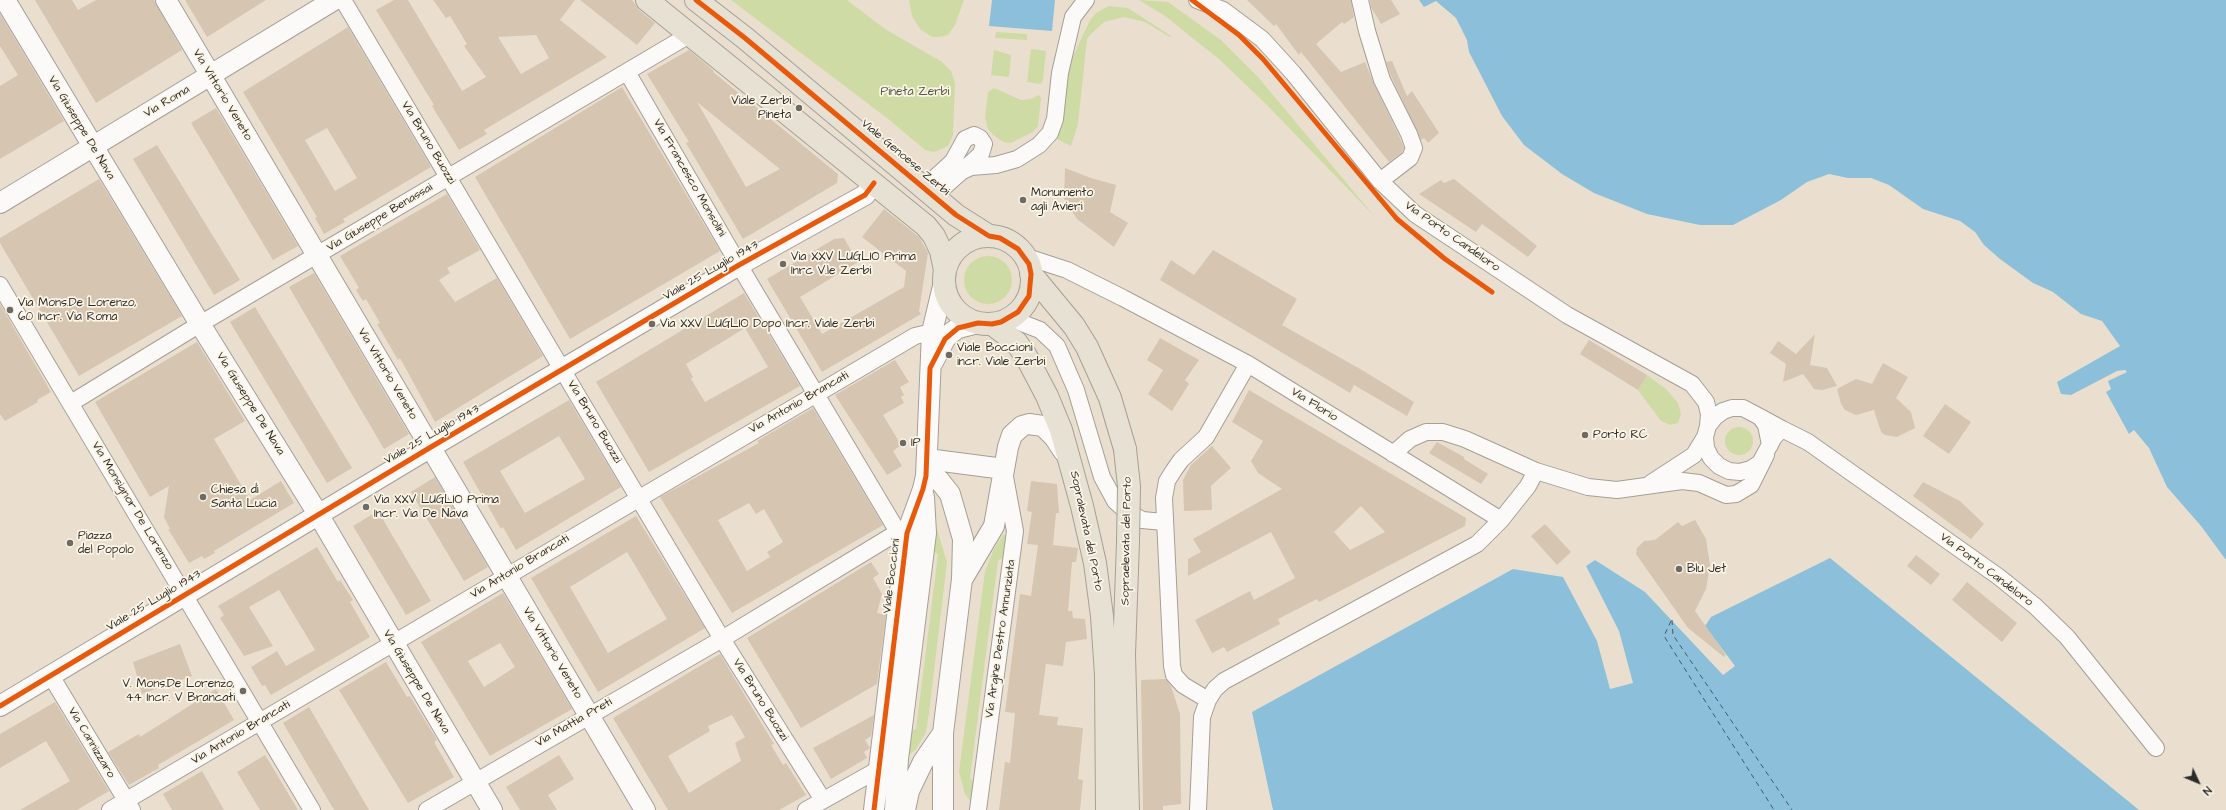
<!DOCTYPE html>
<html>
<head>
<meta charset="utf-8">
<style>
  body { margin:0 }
  #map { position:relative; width:2226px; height:810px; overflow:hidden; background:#eadfcf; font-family:"Architects Daughter",sans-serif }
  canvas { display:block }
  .north { position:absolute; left:2178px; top:762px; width:40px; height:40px; -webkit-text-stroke:3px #fcf5e5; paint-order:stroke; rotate:134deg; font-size:11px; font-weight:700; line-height:16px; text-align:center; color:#2b2b2b }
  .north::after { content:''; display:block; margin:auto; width:14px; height:18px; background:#2b2b2b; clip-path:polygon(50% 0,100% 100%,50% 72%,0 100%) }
</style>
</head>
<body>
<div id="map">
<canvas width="2226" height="810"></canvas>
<div class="north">N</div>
</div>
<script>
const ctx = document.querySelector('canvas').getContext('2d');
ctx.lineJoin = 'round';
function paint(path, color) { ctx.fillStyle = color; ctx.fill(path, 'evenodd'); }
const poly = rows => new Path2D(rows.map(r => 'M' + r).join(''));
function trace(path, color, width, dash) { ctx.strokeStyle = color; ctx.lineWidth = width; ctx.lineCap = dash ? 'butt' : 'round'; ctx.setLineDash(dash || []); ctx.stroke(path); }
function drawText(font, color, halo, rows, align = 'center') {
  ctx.font = font + ' "Architects Daughter",sans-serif'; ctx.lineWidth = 3.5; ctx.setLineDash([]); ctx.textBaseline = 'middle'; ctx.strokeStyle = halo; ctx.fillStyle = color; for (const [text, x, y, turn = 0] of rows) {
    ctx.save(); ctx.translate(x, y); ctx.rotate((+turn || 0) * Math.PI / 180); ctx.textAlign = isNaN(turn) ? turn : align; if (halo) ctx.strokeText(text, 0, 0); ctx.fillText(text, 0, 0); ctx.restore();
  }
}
paint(poly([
  [731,0,847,0,885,29,942,62,951,71,955,83,953,135,948,146,934,152,925,150,887,118],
  [909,0,964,0,955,25,948,35,939,37,932,37,920,29,912,16],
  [1139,0,1168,2,1221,40,1258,77,1375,217,1267,105,1220,60,1165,16],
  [1109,6,1128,8,1171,36,1170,37,1145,22,1124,17,1104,22,1090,35,1087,39,1078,124,1071,146,1055,138,1069,65,1090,20,1096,13],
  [996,32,1027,34,1027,40,995,38],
  [1031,49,1046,51,1043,81,1040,84,1027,82],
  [994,50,1011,55,1009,77,991,75],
  [994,88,1021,100,1031,99,1039,95,1041,98,1038,126,1033,132,1011,143,1003,142,992,134,988,129,985,118,988,92],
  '964 280a24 24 0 1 1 48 0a24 24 0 1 1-48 0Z',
  [1647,375,1666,389,1678,403,1681,414,1678,423,1670,425,1661,421,1638,390],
  '1725 441a14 14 0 1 1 28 0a14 14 0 1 1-28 0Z',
  [935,523,947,562,929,713,926,732,916,749,902,761,905,734,916,729,938,555,931,547],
  [1003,535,1007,535,1005,556,998,561,970,778,977,786,973,805,965,794,959,772,985,571,994,549]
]), '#cedba4');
paint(poly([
  [992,0,1055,0,1052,31,989,26],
  [1419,0,2226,0,2226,560,2201,526,2167,487,2149,448,2134,430,2129,434,2106,392,2111,389,2108,381,2127,372,2125,370,2117,371,2071,395,2061,394,2057,382,2120,346,2102,321,2081,314,2053,292,2033,283,2000,259,1984,245,1975,232,1960,221,1923,209,1889,185,1871,178,1848,178,1829,174,1807,182,1781,200,1733,225,1700,225,1647,214,1594,193,1562,174,1524,145,1502,116,1469,52,1467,40,1456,18,1436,1,1424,7],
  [1830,558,2139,810,1273,810,1252,712,1513,569,1563,577,1597,641,1610,689,1633,683,1619,631,1586,566,1595,560,1645,592,1723,675,1735,666,1705,626,1711,617]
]), '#8cc0da');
trace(poly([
  [1672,620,1673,635,1792,810],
  [1671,621,1664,636,1774,810]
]), '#3f5b6a', 1, [5, 4]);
paint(poly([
  [35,0,72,0,78,10,96,0,154,0,182,50,96,103],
  [185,0,266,0,207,37],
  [394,0,408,0,462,91,486,77,464,46,467,44,450,16,446,18,433,0,575,0,560,20,607,57,484,130,487,134,459,150,432,106,434,105,376,10],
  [536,35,549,58,521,74,498,37],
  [580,0,632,0,639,10,655,23,637,45],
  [1247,0,1351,0,1354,17,1344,24,1342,22,1316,44,1341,72,1365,62,1374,84,1400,138,1404,148,1402,152,1389,162,1301,52,1299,55,1276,24,1274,26],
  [1370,0,1391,0,1400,14,1381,24,1371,7],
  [0,14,64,121,0,159,0,86,18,75,0,46],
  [348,27,431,167,343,219,345,222,324,234,315,218,317,217,243,92],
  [327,128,357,178,335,191,305,140],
  [689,50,714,71,713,72,838,174,837,183,743,239,686,143,689,142,647,74],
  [697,102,750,145,780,169,746,187],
  [1392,61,1407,96,1412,91,1439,133,1428,143,1424,138,1421,140,1391,76,1386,62],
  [622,87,720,251,570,339,475,177],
  [216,108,298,246,273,260,191,123],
  [157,145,240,280,214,295,133,159],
  [1065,168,1091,178,1116,185,1110,212,1128,223,1114,247,1077,219,1064,199],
  [99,179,182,316,79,376,0,243,0,238],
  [1454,179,1537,246,1528,257,1482,224,1476,232,1419,194,1441,180,1444,183],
  [447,194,480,250,447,268,450,273,439,280,455,302,497,278,543,356,435,422,400,358,398,360,377,324,380,323,366,299,363,301,356,290,359,288,340,256],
  [884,209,919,237,928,253,919,311,921,314,822,372,767,279,834,239,844,238,858,262,800,297,822,334,904,287,906,271,862,237],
  [1213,250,1297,299,1282,325,1362,370,1414,402,1407,416,1354,385,1350,393,1160,280,1171,260,1194,275],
  [314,273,409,434,384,449,289,287],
  [744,293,800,386,649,472,596,382],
  [745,328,768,367,705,402,691,379,693,377,686,364],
  [0,304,51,392,37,400,38,402,5,421,0,414],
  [255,307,352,468,327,483,230,322],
  [1815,334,1810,365,1827,368,1837,386,1822,390,1814,389,1803,374,1783,382,1786,364,1770,353,1778,341,1796,354],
  [1160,338,1199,360,1185,380,1189,384,1172,411,1148,394,1163,370,1147,360],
  [1589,340,1647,375,1638,390,1580,354],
  [197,342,245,421,214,439,250,500,281,481,294,503,214,551,215,553,204,559,202,556,189,563,168,529,170,529,164,517,169,486,150,497,95,402],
  [895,360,909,382,900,387,904,395,901,397,904,403,883,415,901,445,893,451,902,466,887,475,835,395],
  [1883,363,1908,377,1896,398,1911,412,1915,428,1897,437,1885,435,1881,432,1874,410,1856,415,1845,410,1841,404,1837,389,1856,379,1872,384],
  [1249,390,1466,518,1465,526,1319,602,1317,599,1278,619,1280,624,1227,652,1224,647,1212,653,1195,620,1250,591,1254,600,1295,578,1271,532,1188,576,1188,559,1201,552,1193,539,1282,489,1258,473,1251,461,1263,441,1232,422],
  [1361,506,1385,532,1350,550,1334,532],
  [569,400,621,487,516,550,503,527,501,529,463,462],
  [559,436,585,479,525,513,500,471],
  [1945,404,1971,422,1949,454,1923,436],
  [813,408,883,525,732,613,660,497,759,443,757,441],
  [749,503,756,514,764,509,783,542,767,552,770,557,747,571,718,520],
  [1437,442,1464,457,1464,459,1488,474,1481,484,1429,453],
  [1212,446,1231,468,1211,486,1212,510,1184,511,1183,480,1191,465],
  [435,477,488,567,464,581,411,492],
  [1031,481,1057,484,1059,513,1056,513,1053,545,1078,548,1076,562,1072,562,1068,611,1072,611,1073,618,1085,619,1087,639,1066,642,1063,666,1046,664,1039,715,1058,717,1057,725,1083,728,1078,779,1083,780,1080,810,999,810,1005,762,1010,763,1015,713,1005,712,1020,594,1031,596,1038,545,1027,544,1032,512,1027,511],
  [1923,482,1960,501,1984,524,1971,539,1913,496],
  [378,511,431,601,406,615,353,526],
  [636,516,705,628,598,692,531,578],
  [627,552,667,619,608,653,570,587],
  [1695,520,1706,539,1710,565,1706,589,1695,611,1726,655,1724,657,1688,628,1636,554,1637,548,1644,541,1655,540,1678,522,1682,526],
  [1545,524,1571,552,1557,565,1531,536],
  [317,547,338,582,340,580,353,600,350,602,370,637,271,695,265,685,262,686,251,667,277,651,286,666,315,650,279,590,249,607,273,646,244,656,220,618,224,615,218,606],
  [1916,555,1940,574,1931,585,1907,566],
  [871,562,879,574,873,578,882,594,877,613,886,615,877,684,801,728,747,638],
  [1967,582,2017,623,2002,642,1952,600],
  [503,593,572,709,490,756,421,642],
  [500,643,515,667,484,687,468,661],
  [180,644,192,676,142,694,133,662],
  [720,654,774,744,771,745,783,765,786,763,806,795,779,810,668,810,613,718],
  [732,715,745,737,735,743,741,761,689,793,668,756,710,731,708,726],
  [386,662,407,697,410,696,437,740,434,742,454,777,408,803,339,690],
  [1166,679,1171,686,1180,714,1181,804,1163,806,1163,810,1143,810,1141,680],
  [216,689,234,720,158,765,159,768,129,785,108,752,139,734,140,737],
  [55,702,109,791,77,810,20,810,70,781,46,741,0,768,0,734],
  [309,707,369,810,334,810,283,723],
  [874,715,871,736,865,740,870,748,864,752,867,758,831,779,813,748],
  [265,755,273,768,298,810,260,810,237,772],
  [559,755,574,779,548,795,557,810,520,810,506,787],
  [202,771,224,810,172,810,163,794]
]), '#d5c5b1');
const minor = poly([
  [343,0,722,639,823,800],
  [1197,0,1223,10,1262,39,1293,73,1380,181,1415,214,1567,315,1692,384,1706,402,1709,414,1708,426],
  [1360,0,1367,31,1382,80,1409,134,1414,148,1410,158,1380,181],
  [627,72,739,265,898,532],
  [956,174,971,167,996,165,1017,159,1039,145,1050,133,1055,119,1060,73,1073,17,1086,0],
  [925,187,953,161,965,139,974,135,980,138,984,144,981,154,934,196],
  [1024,256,1067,270,1123,298,1248,364,1501,520],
  [0,285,312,810],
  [1009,318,1040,330,1057,346,1076,390,1102,477,1115,501,1125,510,1142,520,1164,522],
  [71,403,200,324,689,35],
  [1760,417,1782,429,1774,437,1760,463,1751,469,1740,472,1729,471,1719,466,1711,458,1706,448,1705,437,1708,426,1715,417,1723,411,1732,408,1743,408,1760,417,1766,425,1770,445],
  [1782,429,1808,442,1999,577,2035,606,2067,637,2156,748],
  [1393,454,1410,439,1426,432,1443,432,1465,439,1536,471,1588,487,1617,490,1682,481,1699,483,1726,495,1736,494,1751,485,1766,455],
  [1651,483,1694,455,1705,437],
  [51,676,132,810],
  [1208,700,1183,685,1174,675,1172,666,1164,498,1167,481,1174,470,1181,460,1206,437,1248,364],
  [110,810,915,336,932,332],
  [427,810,722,639,898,532,907,533],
  [806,810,879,769],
  [978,810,1015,531,1005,477],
  [1198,810,1202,717,1208,700,1215,689,1224,681,1477,544,1501,520,1528,486,1536,471]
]);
const tertiary = poly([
  [5,0,200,324,318,514,492,810],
  [166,0,645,810],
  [0,203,334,0],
  [933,362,945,339,951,333,958,328,978,323],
  [927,459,1004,469],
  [926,476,939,480,950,494,963,539,962,579,943,733,943,810],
  [963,578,994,526,1008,447,1012,435,1022,426,1029,424,1043,426,1054,437,1064,452],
  [0,706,431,447,739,265,865,195,874,183],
  [874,810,907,533,923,489,926,476,932,332,944,282],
  [895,810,898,759,926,533,924,497],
  [905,810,909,791,923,762,943,733]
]);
const primary = poly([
  [647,0,926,226,934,236,941,251,945,270],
  [696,0,745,38,956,215,989,236],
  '944 280a44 44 0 1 1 88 0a44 44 0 1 1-88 0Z',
  [1031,274,1074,326,1087,347,1110,398,1125,449],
  [992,324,1016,342,1026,356,1047,396,1061,430,1082,506,1095,563,1102,616,1106,675,1107,810],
  [1128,810,1124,654,1128,542]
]);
trace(minor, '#a59f96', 18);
trace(tertiary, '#a59f96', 22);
trace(primary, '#a59f96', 24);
trace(minor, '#fcfaf8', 16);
trace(tertiary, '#fcfaf8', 20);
trace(primary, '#e7e1d4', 22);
const primaryBridge = poly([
  [1125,449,1129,486,1128,542]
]);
trace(primaryBridge, '#a59f96', 24, []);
trace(primaryBridge, '#e7e1d4', 22);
trace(poly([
  [696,0,745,38,956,215,989,236,1000,238,1018,249,1029,264,1031,274,1029,296,1018,312,1001,322,992,324,978,323,958,328,945,339,930,368,926,476,923,489,907,533,874,810],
  [1192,0,1239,35,1263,59,1397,219,1445,259,1492,292],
  [0,706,431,447,739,265,865,195,874,183]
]), '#e8590c', 5);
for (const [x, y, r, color] of [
  [799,108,4,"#6e6a64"],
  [1023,200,4,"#6e6a64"],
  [783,264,4,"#6e6a64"],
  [10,310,4,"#6e6a64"],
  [652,324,4,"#6e6a64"],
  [949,355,4,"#6e6a64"],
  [1585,435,4,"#6e6a64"],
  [903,443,4,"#6e6a64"],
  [203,497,4,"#6e6a64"],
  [366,507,4,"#6e6a64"],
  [70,543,4,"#6e6a64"],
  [1679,569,4,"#6e6a64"],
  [243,691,4,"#6e6a64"]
]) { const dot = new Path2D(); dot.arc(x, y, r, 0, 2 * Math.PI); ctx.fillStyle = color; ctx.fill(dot); trace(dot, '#fcf5e5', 1.5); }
drawText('12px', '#4e5640', '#fcf5e5', [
  ["Pineta Zerbi",915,92]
]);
drawText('12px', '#2b2b2b', '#fcf5e5', [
  ["Via Vittorio Veneto",222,95,59],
  ["Via Roma",167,102,-31],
  ["Via Giuseppe De Nava",81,128,59],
  ["Via Bruno Buozzi",428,143,59],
  ["Viale Genoese Zerbi",905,158,40],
  ["Via Francesco Monsolini",689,178,60],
  ["Via Giuseppe Benassai",380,218,-31],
  ["Via Porto Candeloro",1452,237,35],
  ["Viale 25 Luglio 1943",711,271,-30],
  ["Via Vittorio Veneto",387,374,59],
  ["Via Antonio Brancati",799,403,-30],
  ["Via Giuseppe De Nava",250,404,58],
  ["Via Florio",1314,405,32],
  ["Via Bruno Buozzi",594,422,59],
  ["Viale 25 Luglio 1943",432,435,-30],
  ["Via Monsignor De Lorenzo",132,506,59],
  ["Sopralevata del Porto",1086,531,78],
  ["Sopraelevata del Porto",1127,541,-89],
  ["Via Antonio Brancati",520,567,-31],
  ["Via Porto Candeloro",1986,570,37],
  ["Viale Boccioni",892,576,-83],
  ["Viale 25 Luglio 1943",154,601,-31],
  ["Via Argine Destro Annunziata",1001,639,-82],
  ["Via Vittorio Veneto",552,653,59],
  ["Via Giuseppe De Nava",416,682,59],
  ["Via Bruno Buozzi",760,700,58],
  ["Via Mattia Preti",574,723,-30],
  ["Via Antonio Brancati",241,733,-31],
  ["Via Cannizzaro",91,743,59]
]);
drawText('12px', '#2b2b2b', '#fcf5e5', [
  ["Viale Zerbi",791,101,"right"],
  ["Pineta",791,115,"right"],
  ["Monumento",1031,193],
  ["agli Avieri",1031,207],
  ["Via XXV LUGLIO Prima",791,257],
  ["Inrc V.le Zerbi",791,271],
  ["Via Mons.De Lorenzo,",18,303],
  ["60 Incr. Via Roma",18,317],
  ["Via XXV LUGLIO Dopo Incr. Viale Zerbi",660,324],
  ["Viale Boccioni",957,348],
  ["incr. Viale Zerbi",957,362],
  ["Porto RC",1593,435],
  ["IP",911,443],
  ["Chiesa di",211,490],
  ["Santa Lucia",211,504],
  ["Via XXV LUGLIO Prima",374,500],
  ["Incr. Via De Nava",374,514],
  ["Piazza",78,536],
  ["del Popolo",78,550],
  ["Blu Jet",1687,569],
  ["V. Mons.De Lorenzo,",235,684,"right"],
  ["44 Incr. V Brancati",235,698,"right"]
], 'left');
</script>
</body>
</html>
